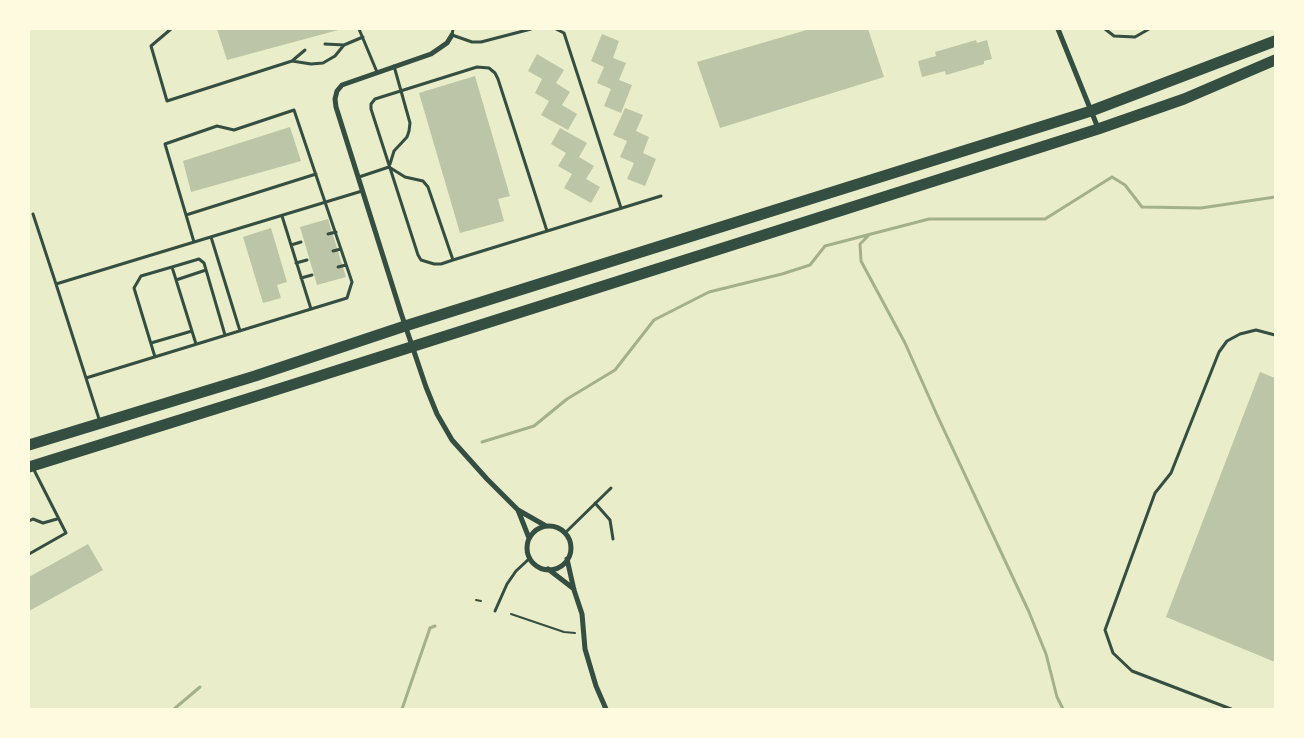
<!DOCTYPE html>
<html>
<head>
<meta charset="utf-8">
<style>
  body { margin:0 }
  #map { position:relative; width:1304px; height:738px; overflow:hidden; background:#e9edc9; font-family:"IBM Plex Serif",serif }
  canvas { display:block }
  .frame { position:absolute; inset:0; border:30px solid #fefae0; pointer-events:none }
</style>
</head>
<body>
<div id="map">
<canvas width="1304" height="738"></canvas>
<div class="frame"></div>
</div>
<script>
const ctx = document.querySelector('canvas').getContext('2d');
ctx.lineJoin = 'round';
const poly = rows => new Path2D(rows.map(r => 'M' + r).join(''));
function trace(path, color, width, dash) { ctx.strokeStyle = color; ctx.lineWidth = width; ctx.lineCap = dash ? 'butt' : 'round'; ctx.setLineDash(dash || []); ctx.stroke(path); }
function paint(path, color) { ctx.fillStyle = color; ctx.fill(path, 'evenodd'); }
trace(poly([
  [868,236,860,244,861,261,905,343,937,415,1029,612,1046,654,1057,697,1063,709],
  [482,442,534,426,567,399,615,370,654,320,709,292,782,274,810,265,825,246,929,219,1045,219,1112,177,1125,185,1142,207,1201,208,1275,197],
  [174,709,200,687],
  [402,709,430,628,435,626]
]), '#a3b18a', 3);
paint(poly([
  [217,29,342,29,227,60],
  [810,29,868,29,884,77,720,128,697,62],
  [602,34,619,41,613,58,626,63,619,80,632,85,621,113,604,106,611,89,597,83,604,67,591,61],
  [976,40,977,43,987,40,992,59,984,61,984,64,946,75,945,71,922,77,918,61,936,56,935,52],
  [537,54,564,70,556,83,570,92,562,105,577,114,568,130,541,115,549,101,535,93,542,79,528,71],
  [475,76,510,196,498,199,504,221,460,233,419,93],
  [625,108,643,115,636,131,649,137,643,153,656,159,645,186,627,179,634,163,620,157,627,141,613,135],
  [290,127,301,161,191,192,183,161],
  [560,128,587,143,579,157,594,166,586,179,600,187,591,203,564,188,572,174,558,166,566,153,551,144],
  [328,219,346,277,317,285,300,227],
  [271,228,287,282,277,285,281,298,263,303,243,237],
  [1260,372,1275,378,1275,662,1166,617],
  [88,544,103,570,29,611,29,577]
]), '#bcc5a7');
trace(poly([
  [476,600,481,601],
  [511,614,564,632,575,633]
]), '#344e41', 2);
trace(poly([
  [171,29,151,46,167,101,292,61,311,64,323,63,335,56,344,45,363,37],
  [359,29,377,72],
  [453,29,452,35,472,42,481,42,531,29],
  [556,29,564,33,621,208],
  [1105,29,1114,36,1135,37,1149,29],
  [325,44,344,45],
  [292,61,305,50],
  [390,164,394,151,407,137,409,131,410,123,394,66],
  [359,177,389,167,405,177,423,181,428,187,453,260,661,196],
  [33,214,56,284],
  [186,215,316,174],
  [282,216,311,309],
  [328,234,336,232],
  [211,237,240,331],
  [291,245,301,242],
  [333,251,341,249],
  [453,260,441,264,434,264,421,260,418,255,371,109,371,104,375,99,477,67,489,68,495,73,498,79,547,231],
  [296,263,307,260],
  [172,267,199,259,204,263,225,335],
  [338,267,346,265],
  [301,278,312,275],
  [176,280,206,270],
  [151,343,192,331],
  [155,357,134,288,141,276,172,267,196,344],
  [86,378,347,298,352,282,294,110,234,130,217,126,165,144,194,242],
  [100,422,56,284,362,191],
  [595,503,610,520,613,539],
  [29,521,33,519,43,523,57,519],
  [565,533,611,488],
  [29,554,66,533,33,468],
  [495,611,507,584,516,571,530,558],
  [1231,709,1132,671,1113,653,1105,630,1155,493,1171,473,1219,352,1227,341,1240,334,1256,330,1275,335]
]), '#344e41', 3);
trace(poly([
  [1058,29,1098,128],
  [452,35,447,43,431,54,342,85,337,91,335,99,336,107,401,313,426,387,437,414,452,440,487,479,518,510,546,526],
  [518,510,529,538],
  '527 548a22 22 0 1 1 44 0a22 22 0 1 1-44 0Z',
  [567,559,574,590,582,614,585,649,596,686,606,709],
  [548,569,574,589]
]), '#344e41', 5);
trace(poly([
  [29,445,255,376,405,326,1091,111,1275,41],
  [29,467,263,394,1098,129,1184,99,1275,60]
]), '#344e41', 11);
</script>
</body>
</html>
